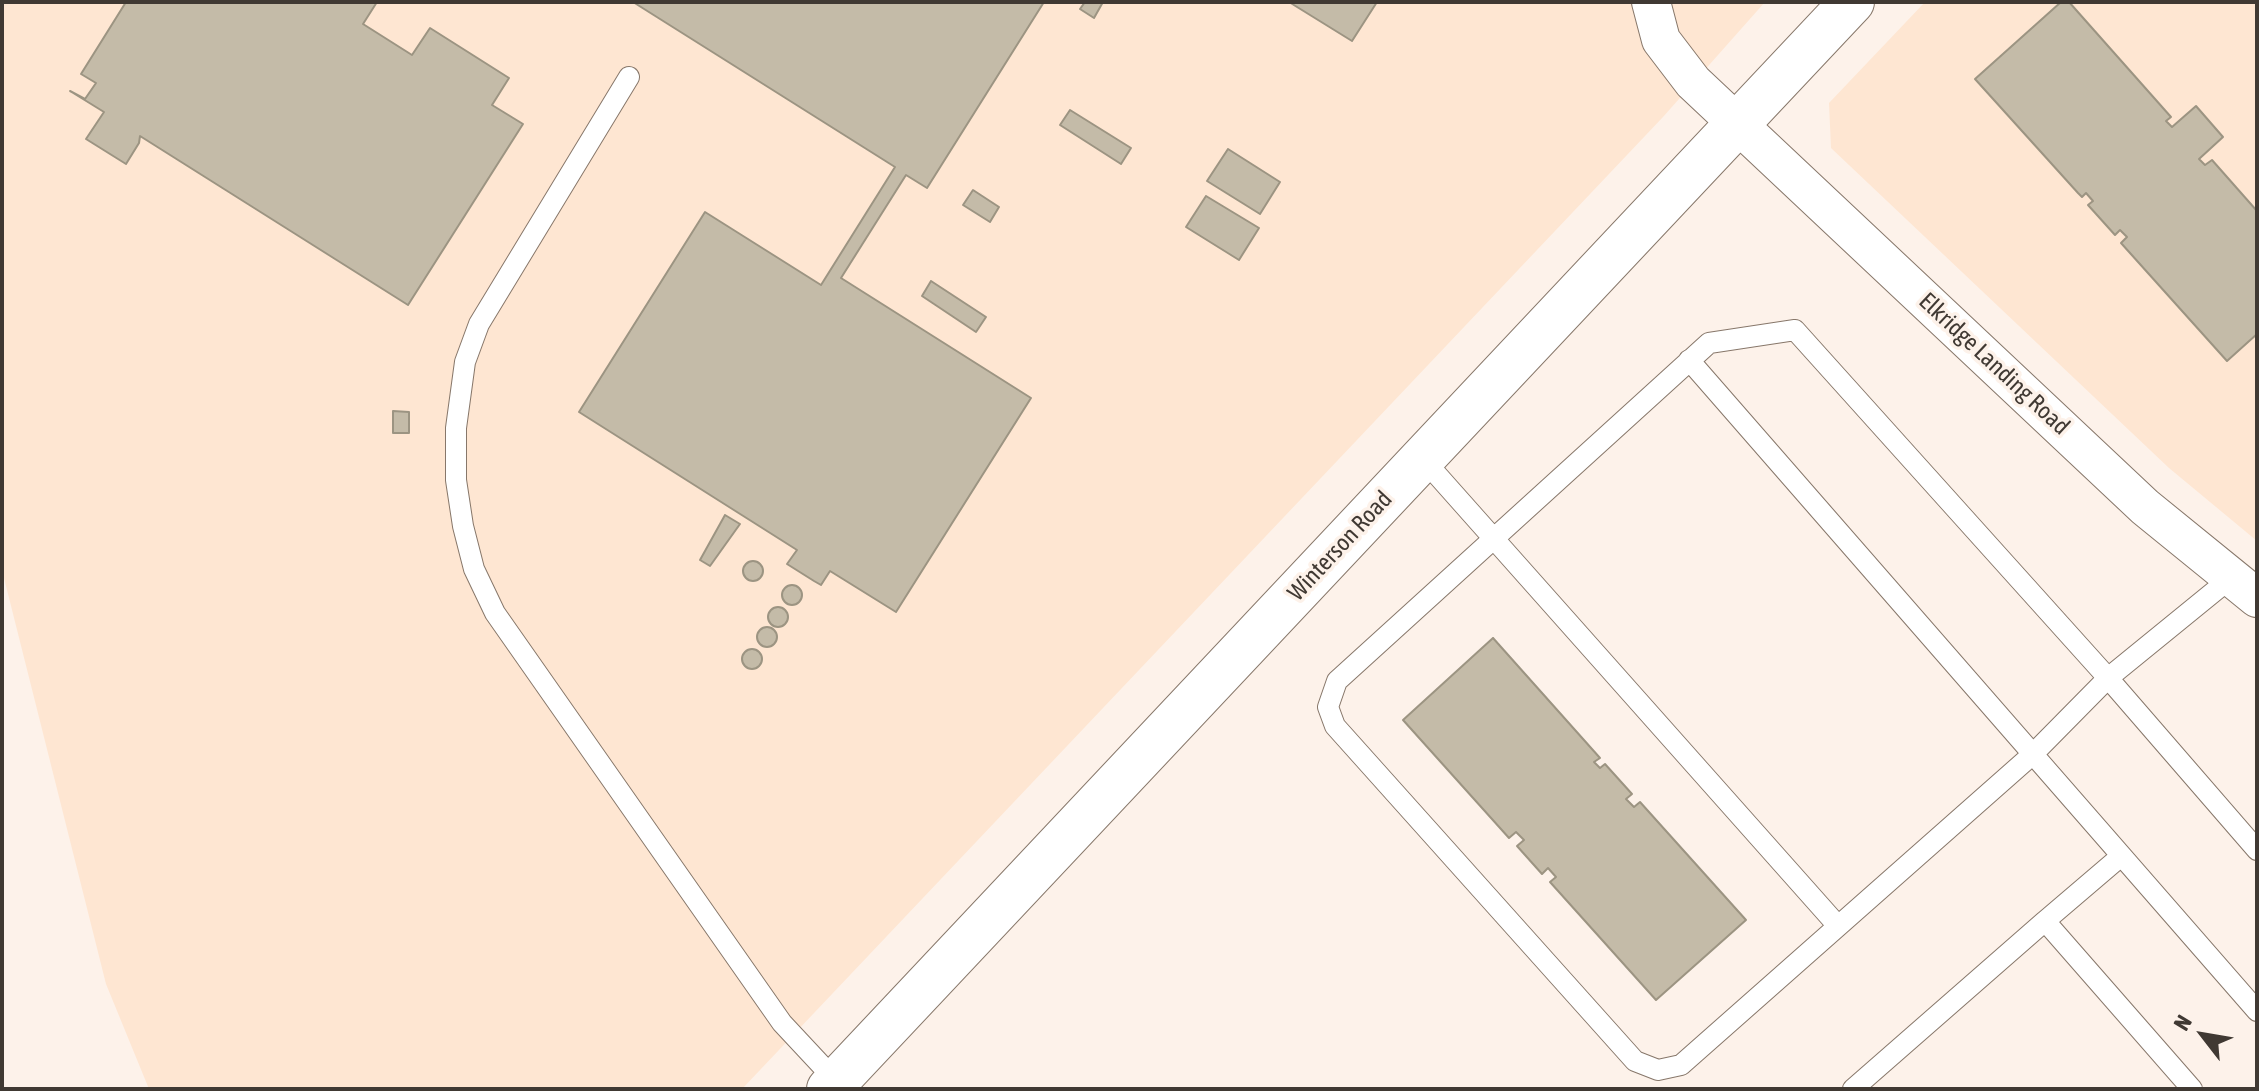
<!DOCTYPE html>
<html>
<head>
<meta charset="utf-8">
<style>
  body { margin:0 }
  #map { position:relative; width:2259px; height:1091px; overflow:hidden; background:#fdf2ea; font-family:"Asap Condensed",sans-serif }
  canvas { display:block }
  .frame { position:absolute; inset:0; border:4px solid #403933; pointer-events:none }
  .north { position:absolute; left:2163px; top:995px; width:80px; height:80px; -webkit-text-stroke:6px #fdf2ea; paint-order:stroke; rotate:301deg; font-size:22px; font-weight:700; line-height:32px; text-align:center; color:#403933 }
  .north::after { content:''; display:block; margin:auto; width:28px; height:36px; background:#403933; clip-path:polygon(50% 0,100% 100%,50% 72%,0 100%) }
</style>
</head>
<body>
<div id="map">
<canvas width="2259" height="1091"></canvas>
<div class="frame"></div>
<div class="north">N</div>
</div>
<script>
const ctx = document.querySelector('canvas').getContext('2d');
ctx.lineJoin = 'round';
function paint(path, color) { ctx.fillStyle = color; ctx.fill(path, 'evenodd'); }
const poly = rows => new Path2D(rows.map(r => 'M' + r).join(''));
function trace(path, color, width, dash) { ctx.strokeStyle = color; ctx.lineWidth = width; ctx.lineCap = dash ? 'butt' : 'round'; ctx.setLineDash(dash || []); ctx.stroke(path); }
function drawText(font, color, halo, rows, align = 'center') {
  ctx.font = font + ' "Asap Condensed",sans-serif'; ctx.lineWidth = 7; ctx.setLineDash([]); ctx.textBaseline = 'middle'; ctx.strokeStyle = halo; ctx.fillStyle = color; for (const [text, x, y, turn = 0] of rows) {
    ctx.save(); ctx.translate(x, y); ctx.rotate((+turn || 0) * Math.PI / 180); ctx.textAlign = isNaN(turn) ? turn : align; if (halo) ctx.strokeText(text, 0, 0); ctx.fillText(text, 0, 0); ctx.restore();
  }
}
paint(poly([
  [2,2,1765,2,1663,117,742,1089,149,1089,106,984,2,570],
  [1925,2,2257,2,2257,541,2169,468,1831,148,1829,103]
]), '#fee6d2');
const building = poly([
  [126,2,377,2,363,24,412,55,430,28,509,78,492,105,523,124,408,305,140,136,139,143,126,164,86,139,104,112,70,91,85,99,96,83,81,74,126,2],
  [633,2,1044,2,927,188,906,175,841,278,1031,398,896,612,830,571,821,585,814,581,787,564,797,550,579,412,705,212,821,285,895,167,633,2],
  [1085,2,1103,2,1094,18,1080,9,1085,2],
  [1289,2,1377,2,1352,41,1289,2],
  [2061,2,2069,2,2171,117,2166,121,2172,127,2196,106,2223,137,2199,159,2205,165,2212,160,2257,211,2257,334,2227,361,2121,243,2127,237,2120,230,2115,235,2088,205,2093,201,2086,193,2082,197,2078,193,1975,79,2061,2],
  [1070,110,1131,148,1121,164,1060,125,1070,110],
  [1228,149,1280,182,1260,214,1207,181,1228,149],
  [973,190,999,207,990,222,963,205,973,190],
  [1206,196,1259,228,1239,260,1186,227,1206,196],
  [931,281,986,317,976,332,922,296,931,281],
  [393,411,409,412,409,433,393,433,393,411],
  [725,515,740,524,710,566,700,560,725,515],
  '743 571a10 10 0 1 1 20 0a10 10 0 1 1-20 0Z',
  '782 595a10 10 0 1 1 20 0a10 10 0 1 1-20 0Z',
  '768 617a10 10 0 1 1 20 0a10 10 0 1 1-20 0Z',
  '757 637a10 10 0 1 1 20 0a10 10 0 1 1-20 0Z',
  [1493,638,1600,758,1594,762,1600,768,1605,764,1632,794,1626,799,1634,807,1640,802,1746,920,1656,1000,1550,882,1556,877,1548,868,1542,874,1517,846,1524,840,1516,832,1509,838,1403,720,1493,638],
  '742 659a10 10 0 1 1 20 0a10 10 0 1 1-20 0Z'
]);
paint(building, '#c4bba8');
trace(building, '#9c9482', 2);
const service = poly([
  [629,77,479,324,465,362,456,428,456,480,463,526,474,569,495,613,782,1023,838,1083],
  [1689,360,2257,1011],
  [1423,459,1838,926],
  [2232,577,2108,678,1795,330,1709,343,1337,681,1328,707,1335,726,1635,1061,1658,1070,1681,1065,2033,754,2108,678,2257,850],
  [2045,921,2120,857],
  [1853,1089,2045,921,2192,1089]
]);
const minor = poly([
  [1651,2,1661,40,1693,82,2145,507,2257,598]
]);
const tertiary = poly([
  [829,1089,1852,2]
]);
trace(service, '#87776a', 22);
trace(minor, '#87776a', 40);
trace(tertiary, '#87776a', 46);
trace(service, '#fff', 20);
trace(minor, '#fff', 38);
trace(tertiary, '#fff', 44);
drawText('24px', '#403933', '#fdf2ea', [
  ["Elkridge Landing Road",1994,364,43],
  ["Winterson Road",1340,546,-47]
]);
</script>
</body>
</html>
